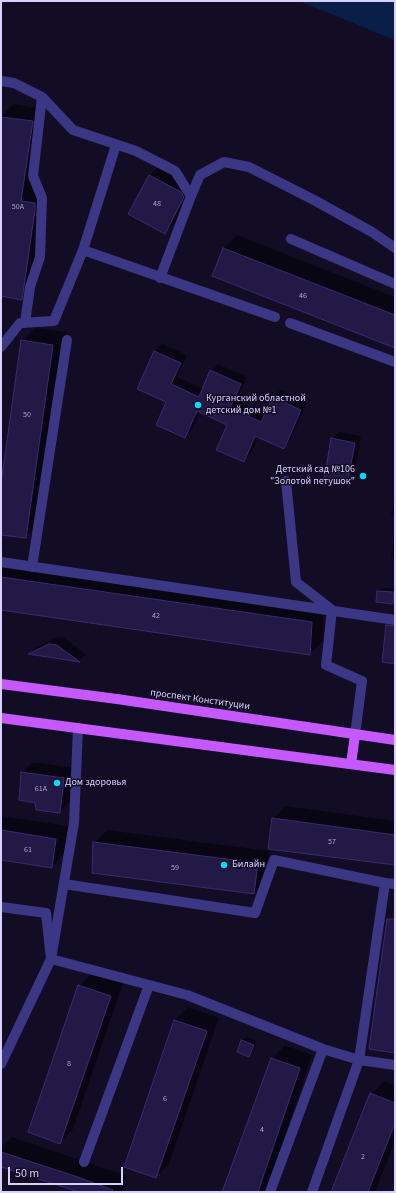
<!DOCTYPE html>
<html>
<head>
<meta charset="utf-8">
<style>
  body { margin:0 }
  #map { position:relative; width:396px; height:1193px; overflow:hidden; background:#120d25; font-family:"Source Sans 3",sans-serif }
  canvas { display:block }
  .frame { position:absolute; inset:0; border:2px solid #d8d1ff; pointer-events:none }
  .scale { position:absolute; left:8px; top:1167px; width:115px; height:18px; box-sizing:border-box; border:2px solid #d8d1ff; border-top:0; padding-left:5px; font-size:12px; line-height:14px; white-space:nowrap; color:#d8d1ff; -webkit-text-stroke:3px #120d25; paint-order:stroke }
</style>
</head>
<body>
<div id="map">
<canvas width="396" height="1193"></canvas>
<div class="frame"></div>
<div class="scale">50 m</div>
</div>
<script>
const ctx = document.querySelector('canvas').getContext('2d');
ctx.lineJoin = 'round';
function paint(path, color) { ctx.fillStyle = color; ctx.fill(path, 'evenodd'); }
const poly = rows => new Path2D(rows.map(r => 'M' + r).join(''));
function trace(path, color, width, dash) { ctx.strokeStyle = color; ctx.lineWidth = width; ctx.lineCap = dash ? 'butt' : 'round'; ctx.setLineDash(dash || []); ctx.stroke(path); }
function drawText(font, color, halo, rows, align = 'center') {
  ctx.font = font + ' "Source Sans 3",sans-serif'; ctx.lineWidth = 3; ctx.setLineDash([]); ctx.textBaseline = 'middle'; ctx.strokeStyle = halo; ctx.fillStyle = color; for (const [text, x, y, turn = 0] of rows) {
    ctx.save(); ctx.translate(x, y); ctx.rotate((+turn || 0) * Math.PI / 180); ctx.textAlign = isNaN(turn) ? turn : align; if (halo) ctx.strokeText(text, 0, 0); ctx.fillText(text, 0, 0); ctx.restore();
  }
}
paint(poly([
  [299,1,395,1,395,40]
]), '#0a1f47');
paint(poly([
  [13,104,45,109,33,188,47,191,47,197,34,286,21,298,1,295,1,116],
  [160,165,191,182,194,186,176,222,165,232,149,176],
  [237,235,395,297,395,347,213,276,224,248],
  [35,328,66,332,38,524,25,537,1,534,1,492,22,341],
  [162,344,187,355,177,377,203,389,211,371,218,364,247,377,236,401,266,414,273,398,280,390,307,403,290,440,283,447,258,436,251,454,243,461,229,424,200,412,192,430,185,437,168,402,138,389,155,351],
  [339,432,361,436,354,477,347,484,332,439],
  [395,495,395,516,391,515],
  [395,529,395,558,391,557],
  [1,562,324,609,323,641,310,654,1,609],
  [381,588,395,589,395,601,393,603,377,602,378,591],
  [57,637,64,638,86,654,79,661,30,653,36,647],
  [33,762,74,768,70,802,59,812,36,802,20,800,22,772],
  [286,806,395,821,395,864,273,819],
  [1,816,69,826,64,854,51,867,1,859],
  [107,830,270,851,267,880,254,893,94,843],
  [92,973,123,983,73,1129,60,1142,79,986],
  [188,1007,219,1018,169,1164,156,1177,125,1166,175,1020],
  [246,1037,257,1041,253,1052,249,1056,242,1041],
  [285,1045,312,1055,266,1192,223,1192,272,1058],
  [384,1081,395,1085,395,1141,375,1192,332,1192,371,1094],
  [12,1137,127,1176,122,1192,82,1192,1,1166,1,1147]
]), '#0007');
const building = poly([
  [1,117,33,121,21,201,35,203,35,210,22,300,1,296,1,117],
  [149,175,181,192,184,197,165,234,128,214,149,175],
  [223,248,395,315,395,348,212,276,223,248],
  [21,340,53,345,26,538,1,535,1,484,21,340],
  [154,351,181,363,171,384,199,397,210,370,241,384,230,408,261,422,273,397,301,410,284,449,255,436,244,462,216,450,227,425,197,411,185,438,156,425,166,402,137,389,154,351],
  [331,438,355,443,347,485,324,481,331,438],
  [1,577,312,622,310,655,1,610,1,577],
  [377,591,394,592,393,604,376,602,377,591],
  [386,625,395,626,395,664,382,662,386,625],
  [49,644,57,645,80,662,28,654,49,644],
  [21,772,64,778,60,813,36,810,35,803,19,800,21,772],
  [272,818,395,835,395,865,268,849,272,818],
  [1,830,56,839,52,868,1,860,1,830],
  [93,842,258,863,254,894,92,873,93,842],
  [387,919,395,919,395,1053,369,1049,387,919],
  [78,985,111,996,60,1144,28,1132,78,985],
  [174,1020,207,1031,156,1178,124,1167,174,1020],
  [241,1040,254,1045,249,1057,237,1052,241,1040],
  [271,1058,300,1068,258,1192,222,1192,271,1058],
  [370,1093,395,1103,395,1123,368,1192,331,1192,370,1093],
  [1,1152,75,1176,113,1190,112,1192,79,1192,1,1167,1,1152]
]);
paint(building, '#231946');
trace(building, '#3a2a73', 1);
trace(poly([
  [1,81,14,83,42,97,73,130,136,151,175,171,191,196,160,278],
  [191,196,200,175,224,162,249,167,312,199,372,232,395,248],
  [291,239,395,284],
  [83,250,116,145],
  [25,323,30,287,40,257,42,198,33,176,42,97],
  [290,323,395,362],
  [1,347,20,323,54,321,83,250,275,317],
  [286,481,296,582,332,610,326,665,362,681,355,735],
  [1,562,395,620],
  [32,567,67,340],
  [78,728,74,823,51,959,187,995,323,1049,359,1060,395,1065],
  [64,884,255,913,274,860,385,883],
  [1,907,46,913,51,959,1,1064],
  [84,1162,149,985],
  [270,1192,323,1049],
  [312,1192,359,1060,385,883,395,884]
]), '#3c3785', 10);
trace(poly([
  [1,684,117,699,395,740],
  [1,718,395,770],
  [351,764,355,735]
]), '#c558ff', 10);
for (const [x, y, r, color] of [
  [198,405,4,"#00dcfc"],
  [363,476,4,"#00dcfc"],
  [57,783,4,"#00dcfc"],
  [224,865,4,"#00dcfc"]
]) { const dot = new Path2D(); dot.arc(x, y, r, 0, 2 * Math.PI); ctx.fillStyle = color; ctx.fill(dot); trace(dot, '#120d25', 1.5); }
drawText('8px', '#aba3d1', null, [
  ["48",157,204],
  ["50А",18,207],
  ["46",303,296],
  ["50",27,415],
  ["42",156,616],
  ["61А",41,789],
  ["57",332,842],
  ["61",28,850],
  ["59",175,868],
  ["8",69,1064],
  ["6",165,1099],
  ["4",262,1130],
  ["2",363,1157]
]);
drawText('10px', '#d8d1ff', '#120d25', [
  ["Курганский областной",206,399],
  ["детский дом №1",206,411],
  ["Детский сад №106",355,470,"right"],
  ["\"Золотой петушок\"",355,482,"right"],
  ["Дом здоровья",65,783],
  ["Билайн",232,865]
], 'left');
drawText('10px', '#d8d1ff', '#120d25', [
  ["проспект Конституции",200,700,8]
]);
</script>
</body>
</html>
